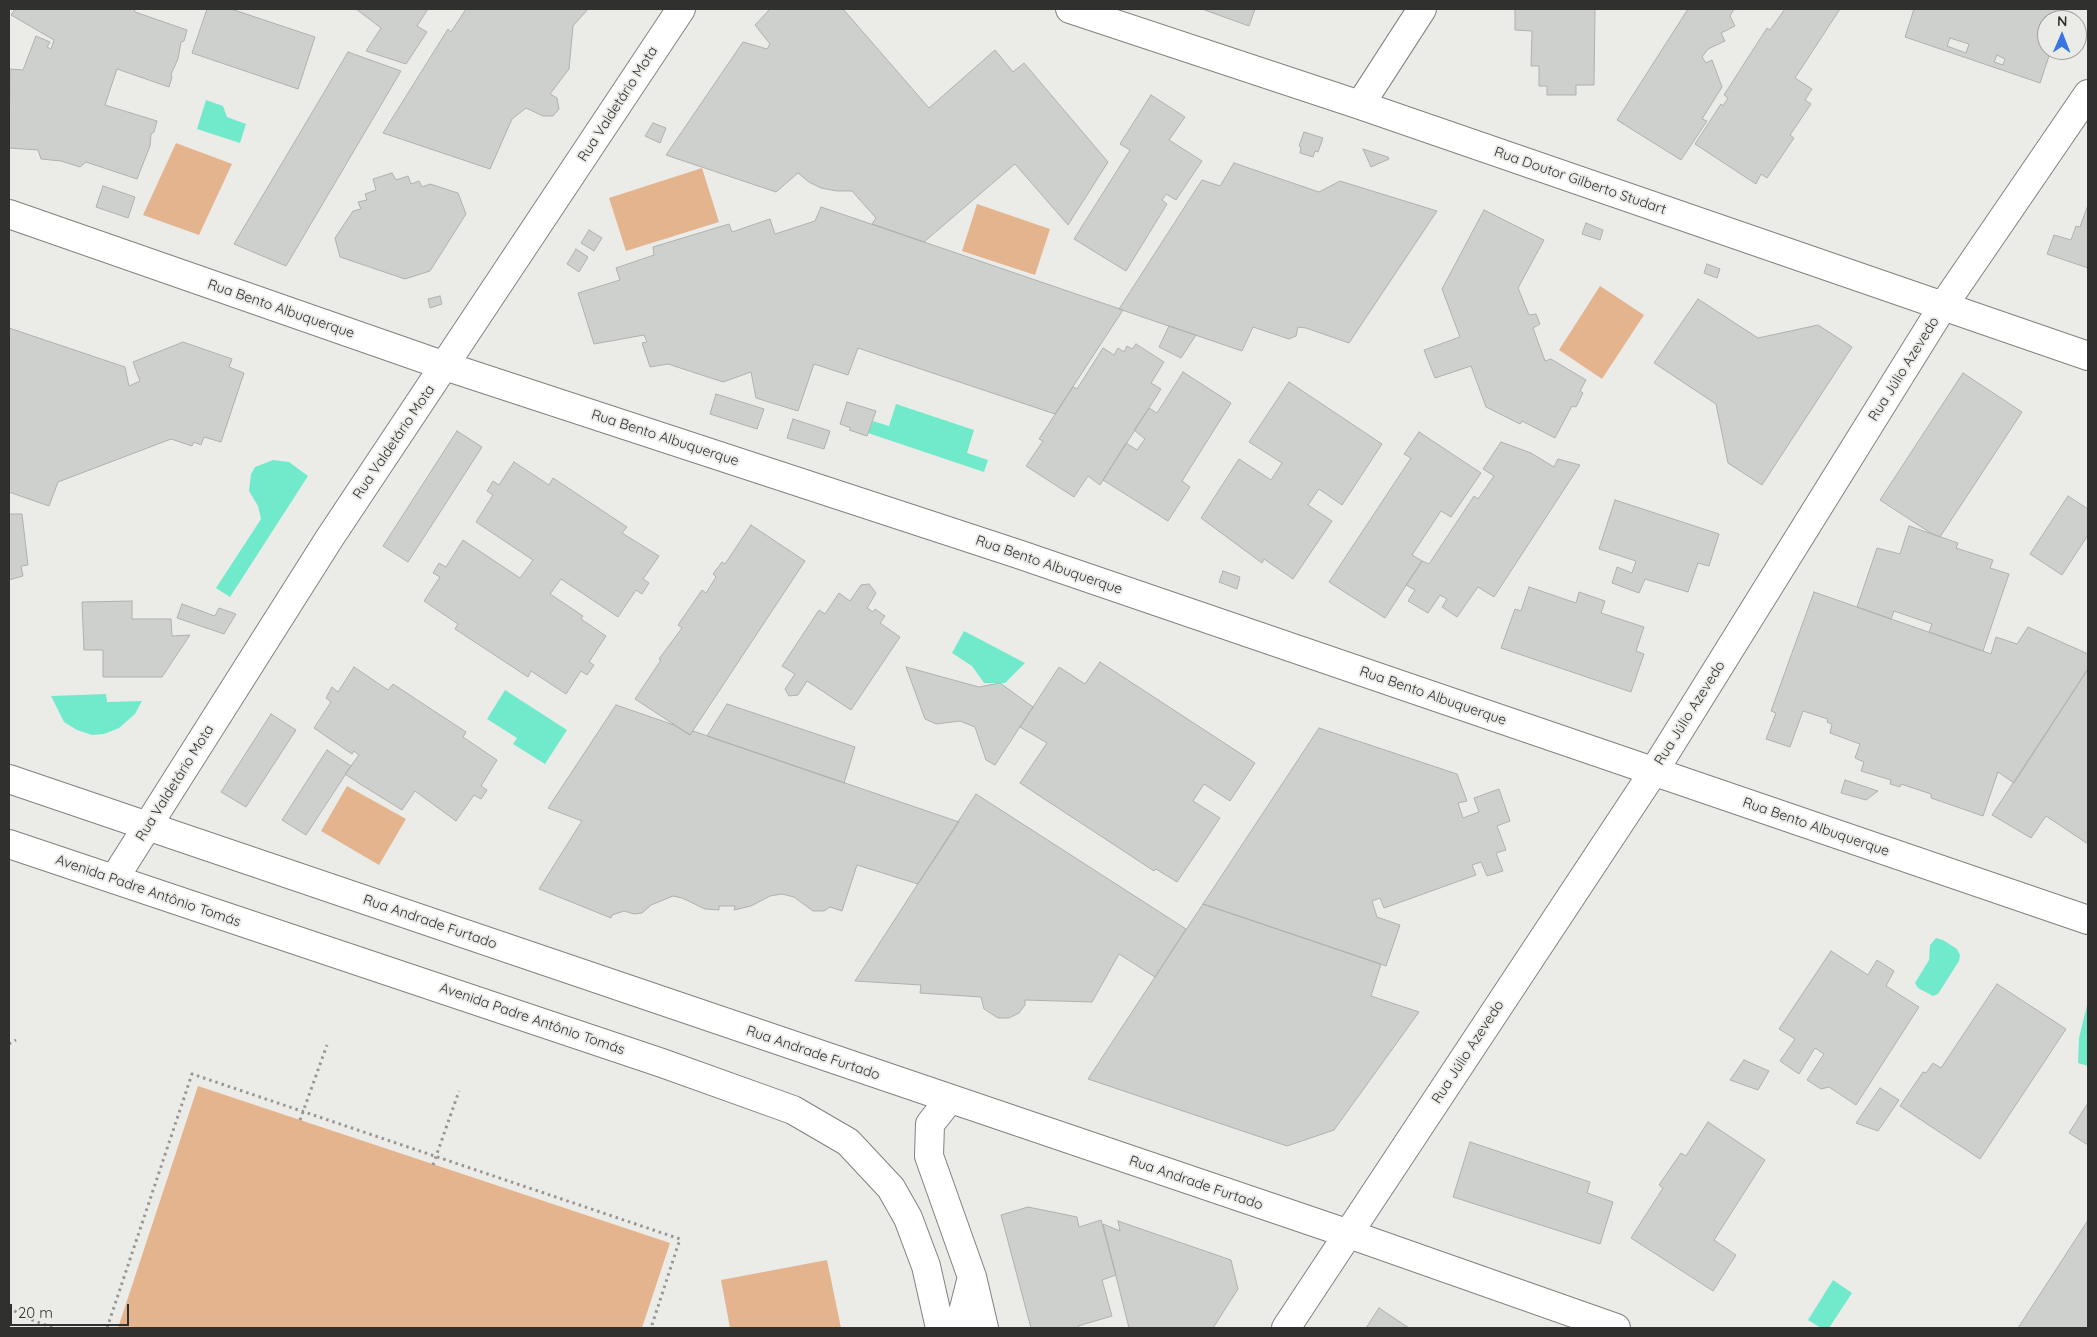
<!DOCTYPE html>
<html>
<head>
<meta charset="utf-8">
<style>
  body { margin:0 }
  #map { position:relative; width:2097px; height:1337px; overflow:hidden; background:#ebece8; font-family:Quicksand,sans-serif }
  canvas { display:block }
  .frame { position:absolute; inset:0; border:10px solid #30302f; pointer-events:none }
  .north { position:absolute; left:2037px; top:10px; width:50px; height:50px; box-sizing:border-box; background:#ebece8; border:1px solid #a0a19e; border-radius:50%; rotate:1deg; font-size:14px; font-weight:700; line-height:20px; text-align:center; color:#30302f }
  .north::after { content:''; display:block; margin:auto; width:18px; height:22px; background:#3974e3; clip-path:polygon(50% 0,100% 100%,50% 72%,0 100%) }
  .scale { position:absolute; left:10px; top:1304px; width:119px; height:22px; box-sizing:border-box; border:2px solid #30302f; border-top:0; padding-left:6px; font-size:15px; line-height:18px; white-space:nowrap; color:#30302f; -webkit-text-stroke:4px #ebece8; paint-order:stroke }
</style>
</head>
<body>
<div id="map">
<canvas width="2097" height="1337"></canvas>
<div class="frame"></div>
<div class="north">N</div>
<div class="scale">20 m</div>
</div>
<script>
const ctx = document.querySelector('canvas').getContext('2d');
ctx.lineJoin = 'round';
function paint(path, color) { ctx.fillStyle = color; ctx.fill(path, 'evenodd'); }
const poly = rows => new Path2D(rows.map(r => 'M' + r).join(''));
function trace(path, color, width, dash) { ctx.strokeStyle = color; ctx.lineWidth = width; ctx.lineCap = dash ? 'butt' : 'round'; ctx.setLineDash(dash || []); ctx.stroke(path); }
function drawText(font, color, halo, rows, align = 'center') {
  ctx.font = font + ' Quicksand,sans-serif'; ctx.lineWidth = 4; ctx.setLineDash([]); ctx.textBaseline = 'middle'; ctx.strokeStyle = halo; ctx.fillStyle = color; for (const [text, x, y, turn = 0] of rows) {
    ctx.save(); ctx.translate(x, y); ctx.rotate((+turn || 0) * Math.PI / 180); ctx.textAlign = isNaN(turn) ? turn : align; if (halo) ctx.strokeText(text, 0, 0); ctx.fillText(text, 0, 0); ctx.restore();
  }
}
paint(poly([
  [176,143,232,164,199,235,143,215],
  [702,168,719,222,626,251,609,198],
  [977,204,1050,229,1035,275,962,251],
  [1600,286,1644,315,1602,379,1559,350],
  [347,786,406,819,379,865,321,831],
  [198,1086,670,1243,642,1328,118,1328],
  [827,1260,841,1328,730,1328,721,1280]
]), '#e4b48f');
paint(poly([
  [206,100,223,106,227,117,246,124,240,143,197,129],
  [896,404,974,430,967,453,988,460,984,472,868,433,873,421,889,426],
  [273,460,289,462,308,476,230,597,216,588,261,519,258,506,249,491,251,474,255,467],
  [964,631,1025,663,1005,683,984,683,972,666,952,653],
  [505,690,567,730,545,764,513,744,517,738,487,719],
  [106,694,107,702,142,701,135,714,119,728,104,734,92,735,77,730,64,722,51,696],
  [1936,938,1943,940,1957,949,1960,955,1959,961,1938,994,1933,996,1918,988,1915,983,1929,960,1930,945],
  [2088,1001,2088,1066,2078,1063,2079,1038],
  [1833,1280,1852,1293,1829,1328,1821,1328,1808,1320]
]), '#71eacc');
const building = poly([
  [15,9,134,9,135,12,187,30,184,41,181,42,178,59,171,74,172,77,169,87,117,69,105,105,157,121,154,132,151,134,150,146,137,179,86,162,80,167,61,161,41,159,38,150,9,148,10,69,23,70,36,36,50,42,47,47,51,49,54,40,11,15,15,9],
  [207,9,231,9,315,37,298,89,192,53,207,9],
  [356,9,428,9,417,26,427,32,406,64,366,51,381,28,356,9],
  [466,9,588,9,573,26,569,69,550,94,557,98,559,109,553,116,543,116,526,108,512,119,490,169,383,133,448,29,451,32,466,9],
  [770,9,843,9,929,108,995,50,1013,72,1024,63,1108,162,1068,225,1015,164,924,242,872,224,876,218,852,191,837,191,821,188,809,182,798,173,776,192,666,155,743,42,767,49,770,44,755,25,770,9],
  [1202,9,1255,9,1249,26,1202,9],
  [1515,9,1595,9,1594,85,1576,85,1576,95,1547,95,1547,86,1539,86,1539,66,1531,66,1532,31,1515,30,1515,9],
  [1688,9,1734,9,1730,16,1735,26,1721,33,1725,41,1708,49,1702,57,1706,63,1712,60,1722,87,1702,119,1707,121,1681,160,1617,120,1688,9],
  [1785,9,1840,9,1795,78,1812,89,1805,100,1811,104,1790,135,1794,138,1767,178,1761,174,1756,184,1695,144,1721,104,1723,106,1728,98,1724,95,1767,28,1770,30,1785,9],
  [1914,9,2065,9,2061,20,2047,20,2047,50,2051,50,2040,83,1905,37,1914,9],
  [1950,38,1969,44,1966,53,1947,46,1950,38],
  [1997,55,2005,59,2003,65,1994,62,1997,55],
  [348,52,401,71,286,266,234,244,348,52],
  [1151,95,1185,117,1169,140,1202,161,1176,200,1166,194,1162,200,1167,204,1126,271,1074,239,1130,150,1120,144,1151,95],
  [653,123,666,128,660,143,645,136,653,123],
  [1304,132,1323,138,1318,152,1315,151,1313,157,1300,153,1301,147,1299,146,1304,132],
  [1363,149,1388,157,1389,159,1371,167,1363,149],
  [1234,163,1319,192,1340,181,1437,211,1349,343,1306,328,1298,327,1296,336,1289,339,1253,327,1242,351,1119,309,1202,180,1220,186,1234,163],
  [392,173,396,180,408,176,411,184,419,181,422,187,430,184,458,193,466,214,430,271,405,279,340,257,335,238,353,211,361,209,358,202,367,200,365,194,376,190,373,179,392,173],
  [103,186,135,197,128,218,96,207,103,186],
  [2088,205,2088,268,2047,254,2054,235,2071,240,2076,226,2080,227,2088,205],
  [821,207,924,242,1123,310,1055,414,858,348,848,375,814,364,798,411,756,398,751,372,723,382,668,364,650,367,642,343,647,342,644,335,594,344,578,293,620,280,616,268,654,255,653,247,729,224,732,232,770,219,775,234,815,221,821,207],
  [1484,210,1544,240,1518,288,1529,315,1536,314,1540,324,1533,328,1545,361,1551,359,1586,380,1580,391,1583,393,1576,407,1572,406,1555,438,1522,421,1520,424,1486,407,1471,366,1435,378,1424,350,1460,337,1442,289,1484,210],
  [1586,223,1603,230,1600,240,1582,234,1586,223],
  [589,230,602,238,594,251,581,243,589,230],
  [576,249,588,257,579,272,567,264,576,249],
  [1707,264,1720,269,1717,278,1704,273,1707,264],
  [440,296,442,304,430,308,428,299,440,296],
  [1698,299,1758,338,1818,325,1852,347,1762,485,1728,463,1716,404,1654,363,1698,299],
  [1169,326,1196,335,1181,358,1159,347,1169,326],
  [9,328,125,367,129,386,140,381,133,362,183,342,232,359,229,367,244,373,221,442,204,437,201,445,194,442,192,446,171,439,58,482,49,506,9,492,9,328],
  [1136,344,1164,362,1151,383,1161,389,1100,485,1088,476,1074,497,1026,466,1043,441,1039,439,1073,387,1077,389,1103,348,1114,355,1118,348,1124,352,1127,346,1132,349,1136,344],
  [1183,372,1231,403,1182,481,1190,487,1168,521,1103,480,1126,443,1137,450,1145,439,1134,430,1149,408,1157,413,1183,372],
  [1963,373,2022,412,1940,537,1932,534,1880,500,1963,373],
  [1289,382,1382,444,1342,505,1319,489,1308,505,1332,521,1293,579,1264,559,1262,563,1201,518,1239,459,1271,480,1282,463,1249,442,1289,382],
  [716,394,764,409,757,429,710,414,716,394],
  [847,402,876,411,867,436,849,430,851,428,840,424,847,402],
  [793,419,830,431,824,449,787,438,793,419],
  [457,431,482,447,408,562,383,546,457,431],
  [1419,432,1481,473,1451,517,1441,511,1412,555,1422,561,1385,618,1329,582,1411,458,1404,454,1419,432],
  [1501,442,1531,453,1554,467,1558,459,1580,465,1494,597,1478,587,1457,617,1442,607,1447,599,1440,595,1428,613,1408,601,1415,590,1406,585,1422,561,1429,564,1474,496,1478,499,1494,476,1483,469,1501,442],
  [514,462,549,485,553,478,627,527,622,533,659,556,643,579,649,583,642,594,636,590,618,617,561,579,550,594,583,616,581,619,606,636,589,662,594,665,587,675,581,671,566,694,531,671,528,677,455,629,458,624,424,601,440,577,433,573,439,563,446,567,463,540,520,578,533,560,476,522,493,495,487,491,493,481,499,485,514,462],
  [2068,496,2088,509,2088,535,2062,575,2030,554,2068,496],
  [1615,500,1719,534,1709,566,1698,563,1688,592,1645,579,1639,593,1612,583,1617,567,1632,573,1636,561,1599,549,1615,500],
  [9,514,22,514,28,565,21,566,23,576,9,580,9,514],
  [751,525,805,561,690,735,635,699,661,660,659,659,682,628,678,625,702,590,706,593,716,577,713,574,722,562,725,564,751,525],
  [1909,526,1958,543,1956,548,1993,560,1990,568,2009,574,1983,651,1929,632,1932,624,1894,611,1891,619,1857,607,1877,548,1900,554,1909,526],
  [1223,571,1240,577,1237,589,1219,582,1223,571],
  [869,584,876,593,867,608,873,612,875,609,885,616,880,623,900,637,851,710,807,681,798,695,789,696,785,689,795,674,782,666,819,610,825,614,839,593,850,601,861,585,869,584],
  [1529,587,1576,603,1579,592,1605,601,1601,613,1644,627,1636,651,1644,654,1631,692,1501,648,1515,609,1521,611,1529,587],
  [1814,592,1991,654,1996,637,2017,644,2028,627,2088,654,2088,669,2014,783,1998,772,1983,816,1931,798,1931,794,1901,784,1900,787,1890,784,1891,780,1861,771,1864,762,1855,758,1860,744,1830,733,1832,724,1827,722,1828,719,1803,711,1790,747,1766,739,1776,713,1771,711,1814,592],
  [132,601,132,619,171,619,172,636,190,635,162,677,103,677,103,650,84,650,82,602,132,601],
  [182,604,215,616,219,608,236,614,224,634,177,618,182,604],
  [1100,662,1255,763,1230,801,1204,784,1193,801,1220,818,1177,882,1156,869,1154,871,1020,783,1047,743,1020,727,1059,667,1085,684,1100,662],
  [354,667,388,690,393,684,466,732,463,737,497,760,481,786,487,790,481,799,474,795,456,821,415,791,402,810,360,784,345,774,359,755,354,751,352,754,314,728,331,702,326,698,332,687,338,692,354,667],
  [906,667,979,687,1000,683,1033,707,995,765,986,760,975,727,960,721,936,724,925,719,906,667],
  [2088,669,2088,844,2046,816,2031,838,1992,815,2088,669],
  [727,704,855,747,844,783,707,736,727,704],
  [616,705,674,725,690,735,693,731,959,822,918,884,857,865,842,911,830,907,824,911,813,911,794,897,782,894,770,896,751,906,734,910,735,906,719,906,719,910,705,909,682,898,673,896,651,905,642,913,634,914,624,911,612,915,611,918,539,889,582,821,548,808,616,705],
  [271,714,296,730,246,807,221,792,271,714],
  [1319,728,1457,774,1467,801,1458,803,1463,818,1479,812,1474,798,1499,789,1510,821,1497,826,1506,850,1496,853,1503,871,1487,876,1481,862,1472,865,1476,875,1384,908,1380,898,1372,901,1377,917,1400,925,1386,966,1203,904,1319,728],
  [327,750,351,766,306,835,282,820,327,750],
  [1845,780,1878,791,1866,800,1841,793,1845,780],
  [976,794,1186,929,1155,977,1119,954,1092,1002,1025,1000,1025,1005,1019,1013,1009,1018,998,1018,984,1009,981,997,920,993,921,985,855,981,976,794],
  [1203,904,1381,964,1371,996,1419,1012,1334,1130,1287,1146,1088,1079,1203,904],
  [1831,951,1868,975,1877,960,1894,971,1886,986,1919,1007,1856,1105,1829,1087,1821,1089,1807,1080,1824,1054,1815,1048,1799,1074,1780,1061,1795,1039,1779,1029,1831,951],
  [1997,984,2066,1029,1980,1159,1900,1106,1923,1072,1926,1073,1933,1063,1941,1068,1997,984],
  [1744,1060,1769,1071,1758,1090,1730,1080,1744,1060],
  [1880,1088,1899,1100,1878,1131,1856,1123,1880,1088],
  [2088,1103,2088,1145,2069,1133,2088,1103],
  [1708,1122,1765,1160,1714,1240,1736,1255,1713,1291,1631,1238,1663,1188,1659,1185,1681,1153,1686,1156,1708,1122],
  [1470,1142,1590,1182,1587,1193,1613,1202,1600,1244,1453,1197,1470,1142],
  [1028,1207,1077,1217,1079,1227,1101,1220,1116,1275,1102,1280,1112,1316,1078,1326,1079,1328,1031,1328,1001,1215,1028,1207],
  [2088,1220,2088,1328,2018,1328,2083,1228,2088,1220],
  [1118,1221,1231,1260,1238,1289,1213,1328,1129,1328,1103,1224,1120,1231,1118,1221],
  [1379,1308,1409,1328,1366,1328,1379,1308]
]);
paint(building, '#cdd0cd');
trace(building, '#afb1af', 1);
const minor = poly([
  [1070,9,1360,105,2088,356],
  [1360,105,1422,9],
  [9,214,445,366,1018,554,2088,920],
  [114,879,329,539,681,9],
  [1286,1328,1654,771,1943,306,2088,94]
]);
const major = poly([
  [9,779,1349,1234,1616,1328],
  [9,844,662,1063,793,1110,848,1142,891,1188,908,1218,926,1266,940,1328],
  [949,1100,930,1124,929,1156,972,1277,984,1328],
  [959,1328,971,1281]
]);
trace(minor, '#81827f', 30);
trace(major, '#81827f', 30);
trace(poly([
  [9,1044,16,1040],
  [300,1120,327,1045],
  [433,1165,459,1091],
  [9,1307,22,1316,53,1328],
  [107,1328,192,1074,680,1239,651,1328]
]), '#969794', 3, [2.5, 4]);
trace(minor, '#fff', 28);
trace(major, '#fff', 28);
drawText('14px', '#30302f', '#ebece8', [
  ["Rua Valdetário Mota",618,104,-57],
  ["Rua Doutor Gilberto Studart",1580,181,19],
  ["Rua Bento Albuquerque",281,309,19],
  ["Rua Júlio Azevedo",1904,369,-58],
  ["Rua Bento Albuquerque",665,438,18],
  ["Rua Valdetário Mota",394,442,-56],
  ["Rua Bento Albuquerque",1049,565,19],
  ["Rua Bento Albuquerque",1433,696,19],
  ["Rua Júlio Azevedo",1690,713,-58],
  ["Rua Valdetário Mota",175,783,-58],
  ["Rua Bento Albuquerque",1816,827,19],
  ["Avenida Padre Antônio Tomás",148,891,19],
  ["Rua Andrade Furtado",430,922,19],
  ["Avenida Padre Antônio Tomás",532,1019,19],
  ["Rua Júlio Azevedo",1468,1052,-57],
  ["Rua Andrade Furtado",813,1053,19],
  ["Rua Andrade Furtado",1196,1183,19]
]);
</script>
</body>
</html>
